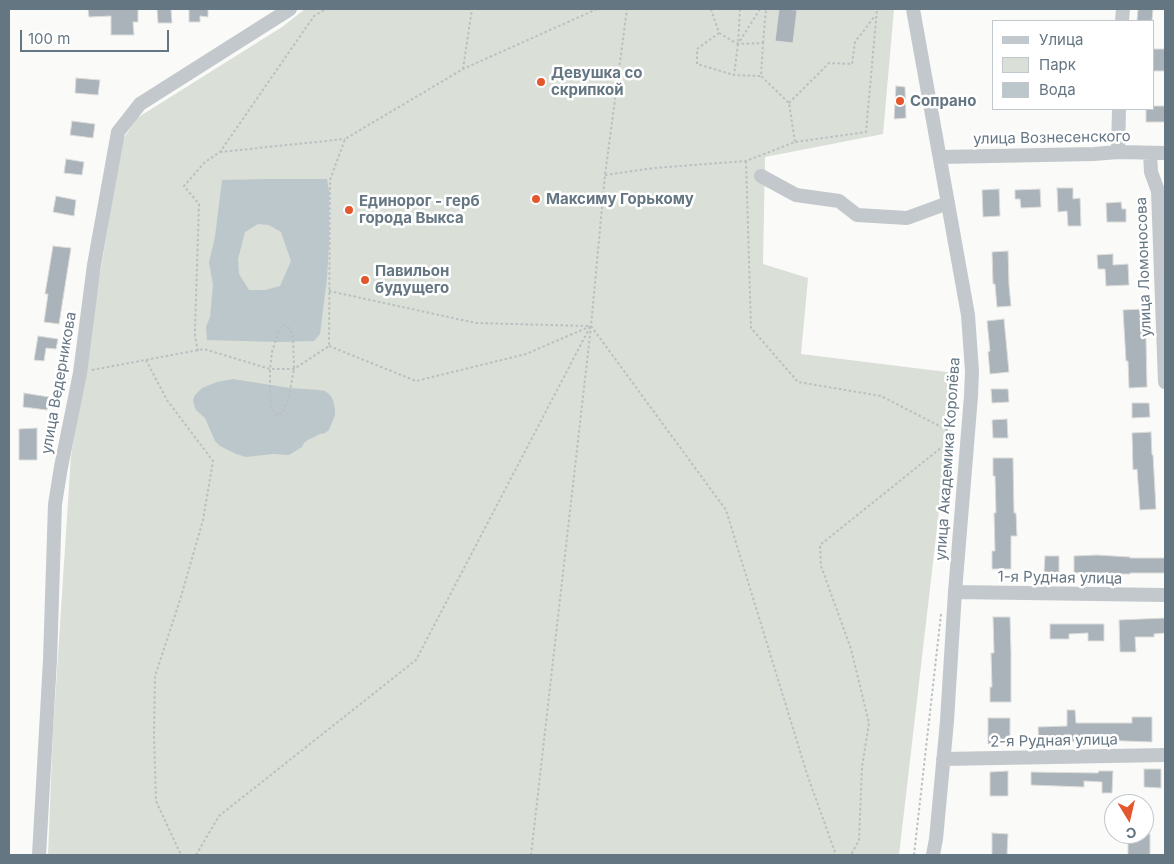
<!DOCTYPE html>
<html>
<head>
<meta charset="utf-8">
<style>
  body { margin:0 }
  #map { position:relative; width:1174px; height:864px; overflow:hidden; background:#fafaf8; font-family:Inter,sans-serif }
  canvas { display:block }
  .frame { position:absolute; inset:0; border:10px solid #657683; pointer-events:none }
  .legend { position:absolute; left:992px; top:20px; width:162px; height:90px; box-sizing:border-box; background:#fff; border:1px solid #c1c8cd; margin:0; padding:6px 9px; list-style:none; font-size:15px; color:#657683 }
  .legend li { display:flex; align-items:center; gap:10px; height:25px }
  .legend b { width:25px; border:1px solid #c1c8cd }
  .north { position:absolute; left:1104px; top:794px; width:50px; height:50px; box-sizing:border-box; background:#fff; border:1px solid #c1c8cd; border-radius:50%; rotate:171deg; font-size:14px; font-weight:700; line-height:20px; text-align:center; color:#657683 }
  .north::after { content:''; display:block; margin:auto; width:18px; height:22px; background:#e4572e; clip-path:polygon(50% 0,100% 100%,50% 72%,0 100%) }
  .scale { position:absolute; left:20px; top:30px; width:149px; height:22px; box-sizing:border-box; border:2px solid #657683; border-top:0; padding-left:6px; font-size:15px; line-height:18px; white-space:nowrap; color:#657683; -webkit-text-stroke:4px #fff; paint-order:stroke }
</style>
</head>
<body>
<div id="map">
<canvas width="1174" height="864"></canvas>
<div class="frame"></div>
<ul class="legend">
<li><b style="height:6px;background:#c3c8cc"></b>Улица</li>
<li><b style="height:14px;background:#dadfd7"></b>Парк</li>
<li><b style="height:14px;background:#bbc7cb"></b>Вода</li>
</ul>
<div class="north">С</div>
<div class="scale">100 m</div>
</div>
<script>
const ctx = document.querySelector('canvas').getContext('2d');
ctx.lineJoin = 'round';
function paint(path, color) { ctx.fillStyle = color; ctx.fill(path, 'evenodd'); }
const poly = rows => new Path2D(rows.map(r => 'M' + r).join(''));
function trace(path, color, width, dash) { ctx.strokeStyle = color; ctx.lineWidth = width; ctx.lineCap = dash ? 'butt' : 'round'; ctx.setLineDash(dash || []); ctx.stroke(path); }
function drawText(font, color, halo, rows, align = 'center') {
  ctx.font = font + ' Inter,sans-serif'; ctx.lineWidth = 5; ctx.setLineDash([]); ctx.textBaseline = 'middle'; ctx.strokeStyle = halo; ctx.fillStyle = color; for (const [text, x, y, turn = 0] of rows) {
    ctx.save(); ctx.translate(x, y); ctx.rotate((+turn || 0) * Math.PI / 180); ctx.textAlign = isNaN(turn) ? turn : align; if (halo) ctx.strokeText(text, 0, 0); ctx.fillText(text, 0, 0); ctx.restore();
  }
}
paint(poly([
  [305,9,894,9,883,134,765,157,763,264,808,278,801,354,955,373,899,855,48,855,53,732,71,456,100,274,123,139,137,118,282,27]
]), '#dadfd7');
paint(poly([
  [267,179,327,179,329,191,329,244,327,278,320,334,314,341,280,342,207,340,206,327,210,317,213,285,209,262,215,237,222,180],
  [258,224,269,225,281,232,291,261,280,286,265,290,249,290,239,274,238,259,245,232],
  [233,379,290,388,319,390,325,391,330,395,333,400,335,410,335,415,329,430,325,433,320,434,308,440,304,443,302,447,289,455,273,454,246,457,236,454,220,446,215,441,205,418,196,410,194,405,193,400,195,395,202,388,217,382]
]), '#bbc7cb');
const building = poly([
  [88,9,138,9,138,22,133,22,134,35,111,35,111,16,89,17,88,9],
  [157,9,171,9,172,23,158,23,157,9],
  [189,9,208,9,208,17,200,16,200,22,189,22,189,9],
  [779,9,797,10,793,43,775,41,779,9],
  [1138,9,1153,9,1152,21,1137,21,1138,9],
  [1153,49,1165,49,1165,71,1153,71,1153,49],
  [76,78,100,80,98,95,75,93,76,78],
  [896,86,905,87,906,118,894,119,896,86],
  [1153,106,1165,106,1165,122,1146,122,1146,109,1153,109,1153,106],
  [72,121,95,124,93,138,70,135,72,121],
  [66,159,84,162,82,175,64,173,66,159],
  [1057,188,1073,188,1073,199,1080,198,1081,226,1068,226,1067,211,1058,212,1057,188],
  [999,189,1000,216,983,217,982,190,999,189],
  [1040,189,1041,207,1021,208,1020,199,1015,199,1015,190,1040,189],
  [56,196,76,200,74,216,53,212,56,196],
  [1121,202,1122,209,1126,209,1126,222,1107,222,1106,203,1121,202],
  [53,246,71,248,59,324,44,322,48,294,45,294,53,246],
  [1008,251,1009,285,1011,306,997,307,995,284,993,284,992,252,1008,251],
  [1113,254,1113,265,1128,264,1129,285,1106,286,1105,269,1098,269,1097,255,1113,254],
  [1144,309,1146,339,1147,387,1129,388,1128,361,1126,361,1123,310,1144,309],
  [1004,319,1009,372,990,374,988,352,990,351,987,321,1004,319],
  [38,336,58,339,56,349,46,348,44,361,34,360,38,336],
  [991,389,1008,389,1009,402,992,403,991,389],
  [24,393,49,397,47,410,23,407,24,393],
  [1132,403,1149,403,1150,417,1132,418,1132,403],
  [1007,419,1008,438,993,438,992,420,1007,419],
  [37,428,37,460,19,460,19,429,37,428],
  [1151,432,1152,455,1153,455,1156,509,1140,510,1137,469,1133,470,1132,433,1151,432],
  [993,458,1013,458,1014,513,1016,513,1017,536,1011,536,1011,569,992,569,992,551,995,551,994,513,996,513,995,476,993,476,993,458],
  [1097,555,1130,557,1130,558,1165,558,1165,573,1130,573,1130,574,1108,574,1108,573,1074,573,1074,556,1097,555],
  [1045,556,1059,556,1059,573,1044,573,1045,556],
  [993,617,1010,617,1011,653,1011,702,990,702,990,687,992,687,991,653,994,653,993,617],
  [1165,618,1165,633,1154,634,1154,637,1135,637,1136,652,1120,652,1119,620,1165,618],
  [1050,624,1104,624,1104,641,1088,641,1088,633,1069,634,1069,639,1050,639,1050,624],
  [1067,710,1075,710,1076,723,1132,723,1132,717,1152,717,1152,742,1097,740,1097,741,1039,742,1038,727,1067,726,1067,710],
  [988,718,1010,718,1010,744,988,744,988,718],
  [1144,769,1161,769,1161,788,1144,787,1144,769],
  [1008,771,1008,796,990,796,990,772,1008,771],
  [1099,771,1113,771,1112,793,1102,793,1102,782,1084,781,1084,787,1031,785,1031,772,1098,773,1099,771],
  [992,833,1008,834,1007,855,992,855,992,833],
  [1128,834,1150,834,1150,855,1128,855,1128,834]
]);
paint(building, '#aab3b9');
trace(building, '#dcdcda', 1);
trace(poly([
  [711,9,719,33,697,49,697,64,734,75],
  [740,9,738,44,734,75,761,76],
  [760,9,738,44,763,43,761,76,789,103,795,142],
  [719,33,738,44],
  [763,43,766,9],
  [463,69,472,9],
  [789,103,829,63,852,64,855,42,875,16],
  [220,152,345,139],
  [746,161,751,328,798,382,881,396,957,435,820,545,821,566,851,649,869,723,862,767,859,840,851,855],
  [605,175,654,168,746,161,795,142,866,132,877,9],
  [329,291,476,323,588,326],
  [283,325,289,328,293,337,294,369,289,396,284,411,278,415,272,411,270,397,270,369,272,352,279,330,283,325],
  [591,326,726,510,807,774,836,855],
  [329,346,416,381,526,354,591,326],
  [198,351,195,336,195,329,199,204,184,186,205,162,220,152,314,16,326,9],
  [146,360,167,400,213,461,203,520,180,600,155,676,154,737,156,801,181,855],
  [92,370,204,349,270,369,294,369,329,346,330,180,345,139,463,69,597,9],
  [196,855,219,816,416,660,590,327],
  [531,855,591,326,605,175,627,9],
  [914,855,941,614]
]), '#bbbfc2', 2, [2.5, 2.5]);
trace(poly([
  [913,9,968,315,972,371,971,396,955,592,947,721,936,839,933,855],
  [1122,21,1123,9],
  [1118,152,1119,109],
  [1150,153,1151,172,1158,191,1165,382],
  [940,157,1094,154,1118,152,1165,153],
  [761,176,796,195,839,201,857,215,907,218,948,203],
  [955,592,1165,595],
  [943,759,1165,755],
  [39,855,50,660,55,504,61,467,80,373,94,265,118,132,140,104,290,9]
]), '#c3c8cc', 14);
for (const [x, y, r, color] of [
  [541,82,5,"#e4572e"],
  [900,101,5,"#e4572e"],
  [536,199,5,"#e4572e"],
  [349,210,5,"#e4572e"],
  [365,280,5,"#e4572e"]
]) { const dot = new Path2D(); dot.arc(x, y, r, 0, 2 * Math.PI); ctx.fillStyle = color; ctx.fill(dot); trace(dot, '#fff', 2); }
drawText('bold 15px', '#657683', '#fff', [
  ["Девушка со",551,73],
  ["скрипкой",551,90],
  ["Сопрано",910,101],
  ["Максиму Горькому",546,199],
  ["Единорог - герб",359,201],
  ["города Выкса",359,218],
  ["Павильон",375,271],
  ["будущего",375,288]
], 'left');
drawText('15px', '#657683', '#fff', [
  ["улица Вознесенского",1052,138,-1],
  ["улица Ломоносова",1144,267,-92],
  ["улица Ведерникова",59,383,-80],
  ["улица Академика Королёва",948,459,-86],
  ["1-я Рудная улица",1060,578,1],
  ["2-я Рудная улица",1054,741,-1]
]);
</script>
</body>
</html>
